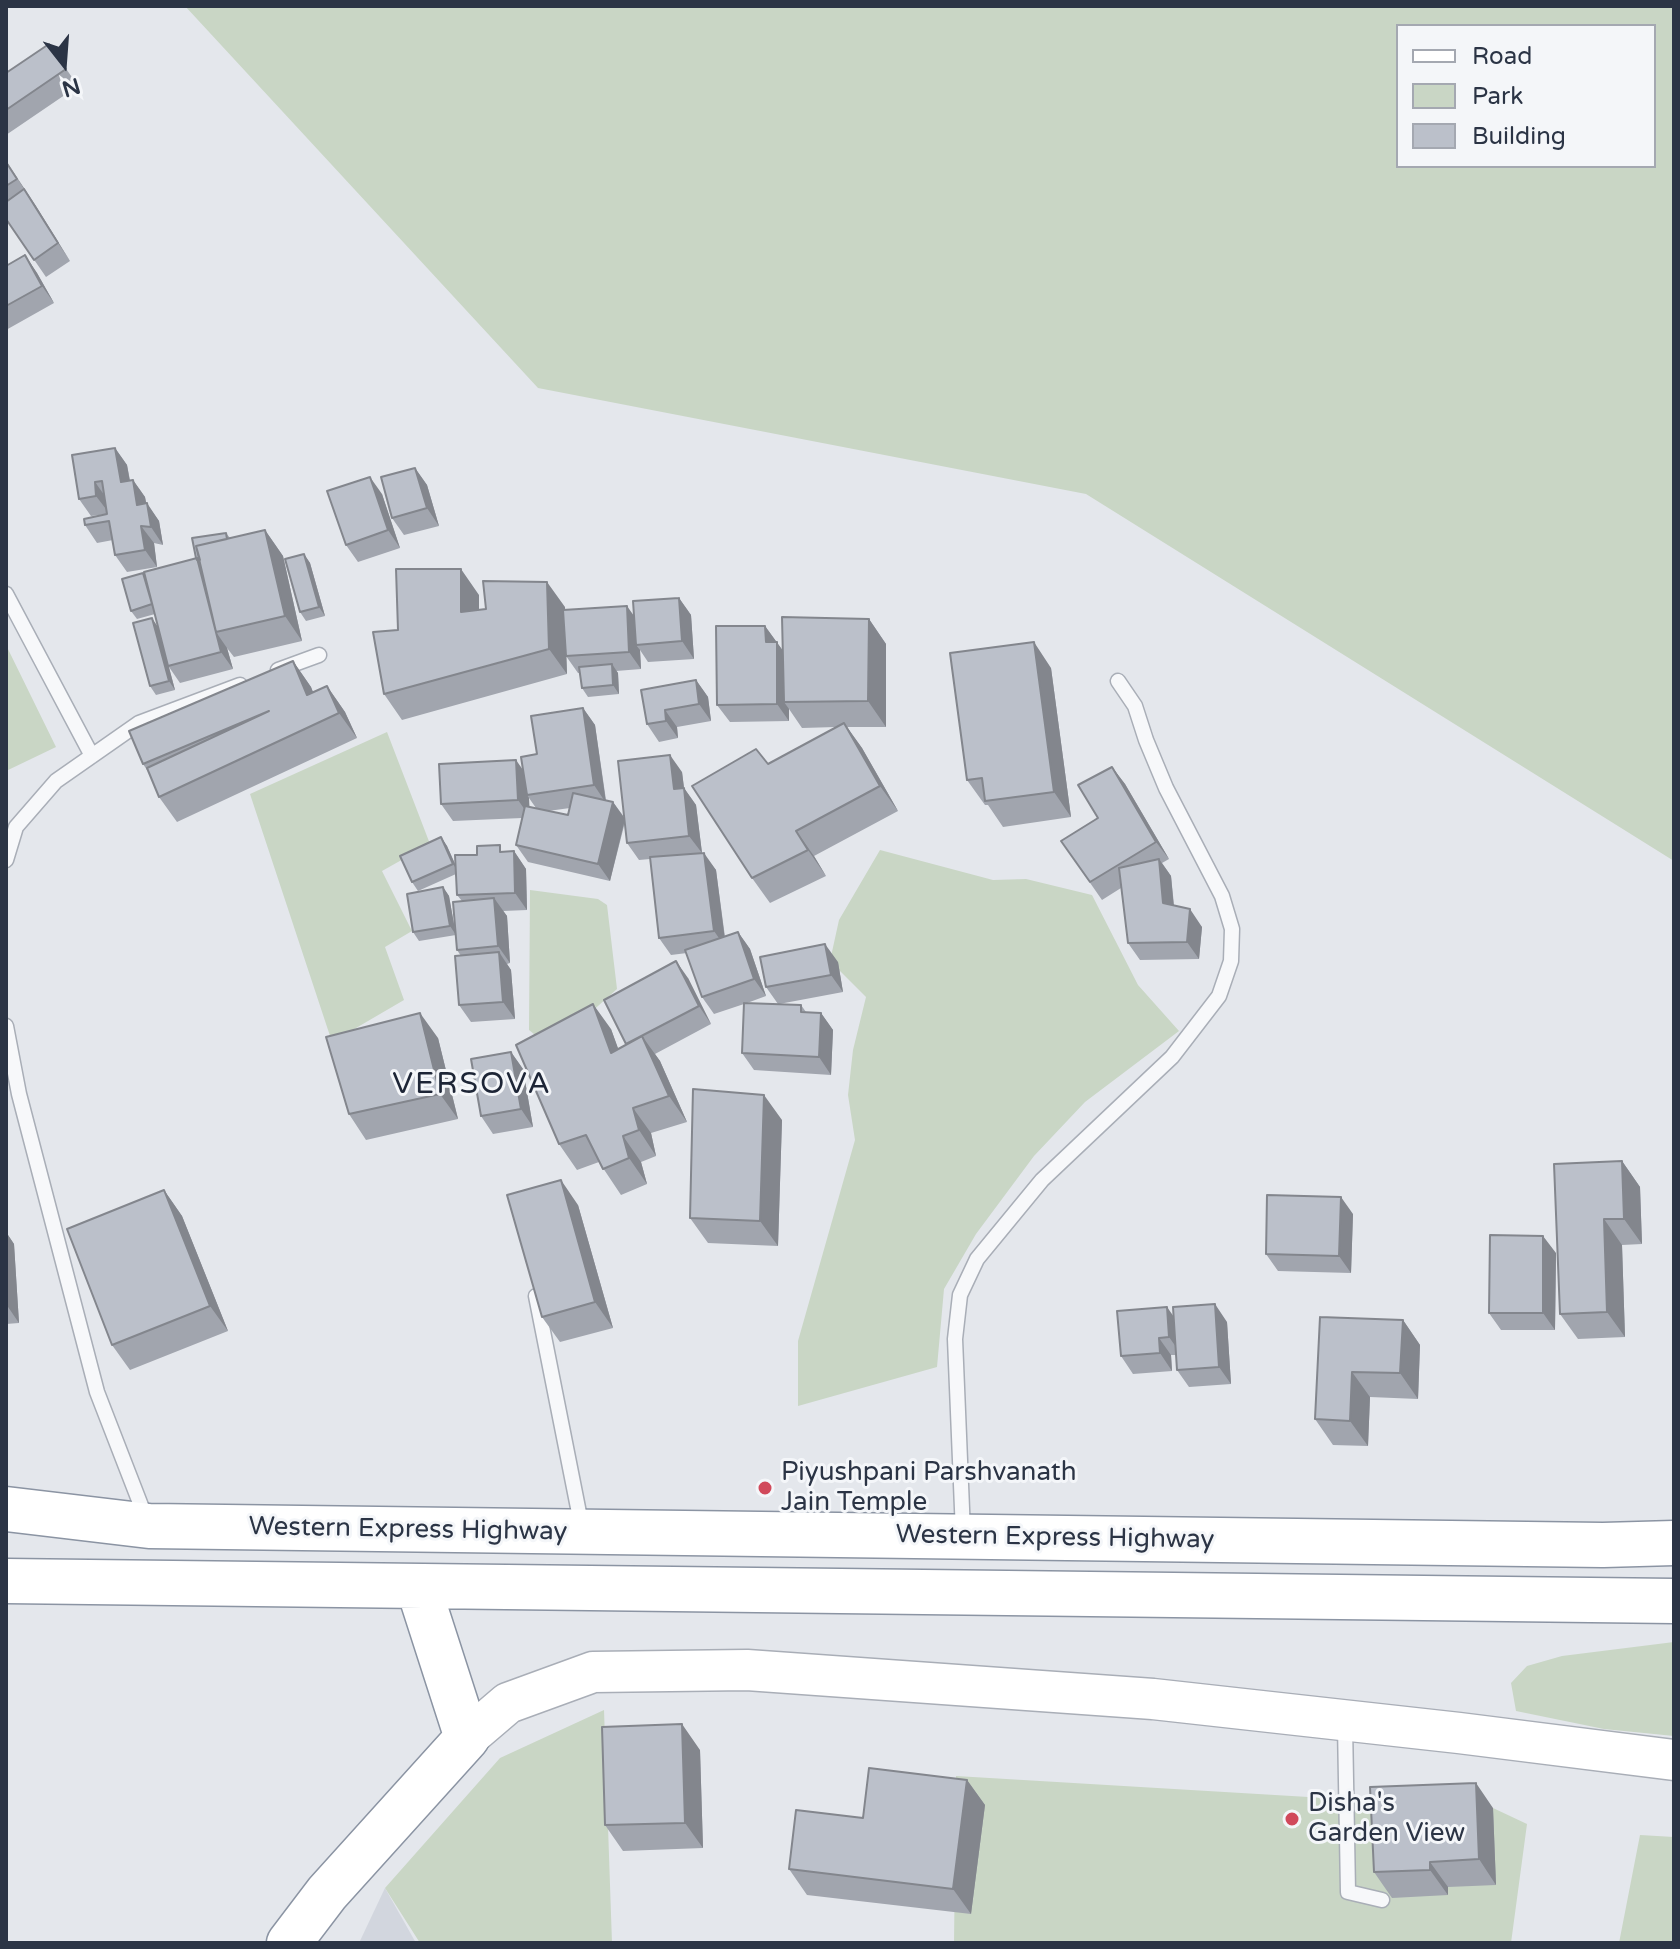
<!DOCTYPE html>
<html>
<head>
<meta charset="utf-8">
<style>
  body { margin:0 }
  #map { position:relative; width:1680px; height:1949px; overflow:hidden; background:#e4e7ec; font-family:"Varela Round",sans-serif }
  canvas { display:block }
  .frame { position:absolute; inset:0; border:8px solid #2b3445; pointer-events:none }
  .legend { position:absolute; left:1396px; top:24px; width:260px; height:144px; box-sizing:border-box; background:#f4f6f9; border:2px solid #a4a8b1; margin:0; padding:10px 14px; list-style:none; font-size:24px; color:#2b3445 }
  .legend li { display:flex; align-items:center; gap:16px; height:40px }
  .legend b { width:40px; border:2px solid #a4a8b1 }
  .north { position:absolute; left:24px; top:24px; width:80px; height:80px; -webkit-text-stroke:6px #f4f6f9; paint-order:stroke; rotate:163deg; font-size:22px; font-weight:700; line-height:32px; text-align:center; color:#2b3445 }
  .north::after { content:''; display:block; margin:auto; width:28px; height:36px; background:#2b3445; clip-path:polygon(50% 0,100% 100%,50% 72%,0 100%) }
</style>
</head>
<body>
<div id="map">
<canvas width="1680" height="1949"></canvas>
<div class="frame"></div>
<ul class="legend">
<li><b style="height:10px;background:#fff"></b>Road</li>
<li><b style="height:22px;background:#c9d6c5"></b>Park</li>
<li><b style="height:22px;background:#bbc0ca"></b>Building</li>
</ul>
<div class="north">N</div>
</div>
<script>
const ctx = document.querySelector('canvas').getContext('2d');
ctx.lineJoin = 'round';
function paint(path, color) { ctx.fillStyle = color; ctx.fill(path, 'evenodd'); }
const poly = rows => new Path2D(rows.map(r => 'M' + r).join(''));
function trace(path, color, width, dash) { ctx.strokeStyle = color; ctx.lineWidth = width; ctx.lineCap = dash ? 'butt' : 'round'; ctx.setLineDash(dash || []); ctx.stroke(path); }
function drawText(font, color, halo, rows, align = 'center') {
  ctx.font = font + ' "Varela Round",sans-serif'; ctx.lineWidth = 6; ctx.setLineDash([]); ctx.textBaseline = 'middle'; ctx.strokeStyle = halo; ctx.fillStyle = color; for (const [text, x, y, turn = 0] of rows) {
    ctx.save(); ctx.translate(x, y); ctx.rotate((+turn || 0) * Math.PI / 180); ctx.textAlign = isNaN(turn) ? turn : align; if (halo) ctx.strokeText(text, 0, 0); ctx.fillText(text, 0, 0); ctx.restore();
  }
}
paint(poly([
  [385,1888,416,1943,359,1943]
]), '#d2d6de');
paint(poly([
  [185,6,1674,6,1674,861,1086,494,538,388],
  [1654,26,1654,166,1398,166,1398,26],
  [6,645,56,747,6,771],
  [387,732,430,844,382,871,412,931,385,947,404,1000,332,1042,250,794],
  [880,850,993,880,1026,879,1092,895,1138,985,1179,1031,1085,1102,1034,1156,976,1234,944,1289,937,1367,798,1406,798,1341,855,1140,848,1095,853,1050,866,997,830,961,839,920],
  [530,890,598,899,607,905,617,989,551,1048,529,1030],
  [1674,1642,1674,1736,1604,1729,1516,1711,1511,1683,1527,1666,1562,1656],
  [604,1710,612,1943,420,1943,385,1888,500,1758],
  [956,1776,1493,1808,1527,1824,1511,1943,954,1943],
  [1640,1835,1674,1837,1674,1943,1619,1943]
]), '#c9d6c5');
const lane = poly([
  [6,594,92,756],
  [278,670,319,655],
  [6,860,16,827,56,781,139,723,240,685],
  [6,1026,19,1094,97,1392,147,1521],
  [536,1296,582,1528],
  [963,1533,955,1339,960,1295,977,1259,1042,1180,1172,1057,1219,996,1231,961,1232,929,1222,896,1166,788,1146,740,1135,706,1118,681],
  [1345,1725,1348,1892,1382,1900]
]);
const secondary = poly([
  [467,1738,508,1703,593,1672,747,1670,1153,1699,1459,1733,1674,1760]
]);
const highway = poly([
  [6,1509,149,1526,1603,1545,1674,1543],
  [6,1581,1674,1601],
  [289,1943,327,1893,467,1738,418,1586]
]);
trace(lane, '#a9aeb7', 17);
trace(secondary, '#a9aeb7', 43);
trace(highway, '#8b94a3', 47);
trace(lane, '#f7f8fa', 14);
trace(secondary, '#fff', 40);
trace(highway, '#fff', 44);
paint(poly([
  [49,44,78,86,6,135,6,73],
  [6,161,70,261,46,277,6,219],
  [25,255,37,273,54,303,6,330,6,266],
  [115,448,127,465,130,480,133,480,145,497,146,503,159,521,163,545,154,543,157,567,127,572,115,555,113,540,97,543,85,525,107,514,91,516,79,499],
  [415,468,427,485,439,526,404,535,392,518],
  [382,494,400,548,358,562,346,545],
  [265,530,283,556,302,641,234,657,227,648,233,669,180,683,169,667,175,690,156,695,150,686,158,626,155,614,137,619,131,611,145,576,196,558,226,533,230,538],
  [304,554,310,563,325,616,306,621,300,612],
  [479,595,479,610,565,607,565,609,634,617,679,598,691,615,694,659,648,662,640,650,641,669,616,671,618,673,619,694,588,697,582,688,580,673,578,673,566,656,567,674,402,720,384,694,398,630],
  [869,619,886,644,886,727,847,727,862,748,898,811,814,856,826,876,770,903,752,878,768,764,836,727,802,728,789,709,789,721,730,722,717,705,765,626,783,651],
  [293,661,311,687,313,693,327,686,345,712,357,738,177,822,159,797,149,773,143,764],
  [1051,668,1071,817,1003,827,988,805,985,805,967,780],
  [696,680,708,697,711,721,677,727,678,738,659,742,647,724],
  [583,708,595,725,606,800,613,802,624,817,682,772,684,788,696,805,702,853,716,870,725,937,738,932,750,949,766,996,747,1003,778,1004,766,987,838,962,843,992,779,1004,801,1005,806,1012,821,1013,833,1030,831,1075,754,1070,742,1053,744,1004,714,1014,702,997,687,953,671,955,659,938,650,859,639,860,627,843,625,822,610,881,528,862,516,845,522,818,453,821,441,804,523,771,537,754],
  [529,798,536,808,529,807],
  [570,808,568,815,548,811],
  [1112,767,1125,784,1169,859,1162,863,1171,876,1174,905,1202,927,1199,959,1140,960,1128,943,1121,888,1102,900,1061,841,1098,818],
  [441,837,447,846,456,866,477,855,514,851,526,869,527,910,503,911,507,916,510,963,507,964,511,970,515,1019,471,1022,459,1005,461,956,457,950,456,935,419,941,413,932,443,887,449,896,455,931,462,901,457,895,456,874,418,891,412,882],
  [688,978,711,1024,655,1054,660,1061,687,1122,651,1133,656,1156,641,1162,647,1184,621,1195,599,1162,577,1170,559,1144,611,1029,618,1049,626,1044],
  [438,1038,458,1119,366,1140,349,1114],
  [511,1052,523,1069,533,1127,493,1134,481,1116],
  [782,1120,778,1246,708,1243,690,1218],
  [1622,1161,1640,1187,1642,1244,1622,1245,1625,1337,1578,1339,1560,1314],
  [164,1190,182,1216,228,1331,130,1370,112,1345],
  [578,1205,613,1328,560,1342,542,1317],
  [1353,1214,1351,1273,1278,1271,1266,1254],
  [6,1232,14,1244,19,1323,6,1324],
  [1556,1253,1555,1330,1501,1330,1489,1313],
  [1174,1316,1227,1322,1231,1384,1189,1387,1177,1370,1176,1355,1171,1355,1172,1371,1133,1374,1121,1356],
  [1320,1317,1403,1320,1420,1345,1418,1399,1370,1397,1368,1446,1333,1445,1315,1419],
  [700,1750,703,1848,623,1851,605,1825],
  [967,1780,985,1805,971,1914,807,1895,789,1869,863,1818],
  [1493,1808,1496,1885,1448,1887,1448,1895,1392,1898,1374,1872]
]), '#a1a5ae');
paint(poly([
  [6,161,36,206,70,261,58,243],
  [25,255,37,273,54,303,42,286],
  [115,448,127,465,133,500,121,482],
  [415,468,427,485,439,526,427,508],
  [370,477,382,494,400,548,388,530],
  [133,480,145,497,150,522,137,505],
  [95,482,107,499,109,513,96,496],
  [147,503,159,521,163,545,151,527],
  [141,526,154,543,157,567,145,550],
  [265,530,283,556,302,641,285,616],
  [304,554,310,563,325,616,319,607],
  [197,558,209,575,216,632,227,648,233,669,221,652],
  [461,569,479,595,479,637,461,612],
  [547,582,565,607,567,674,549,649],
  [679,598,691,615,694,659,682,641],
  [627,606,639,623,636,645,640,650,641,669,629,652],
  [152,618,158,627,175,690,169,681],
  [869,619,886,644,886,727,868,701],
  [765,626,789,659,784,702,789,709,789,721,777,704,766,642],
  [1034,642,1051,668,1071,817,1054,792],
  [293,661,311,687,325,721,307,695],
  [612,664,618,673,619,694,613,685],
  [696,680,708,697,711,721,699,704],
  [327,686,345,712,357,738,339,713],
  [583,708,595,725,606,803,594,785],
  [665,710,677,727,678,738,666,721],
  [844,723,862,748,898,811,880,786],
  [670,755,682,772,684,788,696,805,702,853,689,836,674,789],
  [516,760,528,777,527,795,529,798,530,817,518,800],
  [1112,767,1125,784,1169,859,1156,842],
  [613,802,625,819,610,881,598,864],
  [796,831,814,856,826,876,808,850],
  [441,837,447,846,459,873,453,864],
  [514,851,526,869,527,910,515,893],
  [704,853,716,870,726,948,714,931],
  [1159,859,1171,876,1175,920,1163,903],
  [443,887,449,896,456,935,450,926],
  [494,898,507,916,510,963,498,946],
  [1190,909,1202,927,1199,959,1187,942],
  [738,932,750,949,766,996,754,979],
  [825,944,838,962,843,992,831,975],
  [499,952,511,970,515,1019,503,1002],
  [676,961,688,978,711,1024,699,1006],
  [593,1004,611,1029,629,1078,611,1053],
  [420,1013,438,1038,458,1119,440,1094],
  [821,1013,833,1030,831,1075,819,1057],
  [642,1036,660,1061,687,1122,669,1096],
  [511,1052,523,1069,533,1127,521,1109],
  [764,1095,782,1120,778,1246,760,1221],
  [633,1108,651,1133,656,1156,639,1130],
  [623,1136,641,1162,647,1184,629,1158],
  [1622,1161,1640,1187,1642,1244,1624,1219],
  [561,1180,578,1205,613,1328,595,1302],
  [164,1190,182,1216,228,1331,210,1306],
  [1341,1197,1353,1214,1351,1273,1339,1256],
  [1604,1219,1622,1245,1625,1337,1607,1312],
  [6,1232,14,1244,19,1323,6,1304],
  [1543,1236,1556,1253,1555,1330,1543,1313],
  [1215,1304,1227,1322,1231,1384,1219,1367],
  [1167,1307,1179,1324,1181,1354,1169,1337],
  [1403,1320,1420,1345,1418,1399,1400,1373],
  [1159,1338,1171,1355,1172,1371,1160,1353],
  [1352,1372,1370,1397,1368,1446,1350,1421],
  [682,1724,700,1750,703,1848,685,1823],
  [967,1780,985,1805,971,1914,953,1889],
  [1476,1783,1493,1808,1496,1885,1479,1859],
  [1430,1862,1448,1887,1448,1895,1430,1870]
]), '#83868d');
const building = poly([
  [49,44,66,69,6,110,6,73,49,44],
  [6,162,17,179,6,186,6,162],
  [24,189,58,243,34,260,6,219,6,202,24,189],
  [25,255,42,286,6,306,6,266,25,255],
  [115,448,121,482,133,480,137,505,147,503,151,527,141,526,145,550,115,555,109,521,85,525,84,519,107,514,102,481,95,482,96,496,79,499,72,455,115,448],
  [415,468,427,508,392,518,381,477,415,468],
  [370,477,388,530,346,545,327,491,370,477],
  [265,530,285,616,216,632,196,546,265,530],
  [226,533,227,539,196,546,200,560,197,560,196,558,192,538,226,533],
  [304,554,319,607,300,612,285,559,304,554],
  [197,558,221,652,168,666,144,572,197,558],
  [396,569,461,569,461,612,486,609,483,581,547,582,549,649,384,694,373,632,398,630,396,569],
  [143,573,152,604,131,611,122,579,143,573],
  [679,598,682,641,636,645,633,601,679,598],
  [627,606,629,652,566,656,563,610,627,606],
  [782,617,869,619,868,701,784,702,782,617],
  [152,618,169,681,150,686,133,623,152,618],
  [716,626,765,626,766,642,777,642,777,704,717,705,716,626],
  [1034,642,1054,792,985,801,982,778,967,780,950,653,1034,642],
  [293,661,307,695,327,686,339,713,159,797,147,768,269,711,143,764,129,731,293,661],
  [612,664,613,685,582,688,579,667,612,664],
  [696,680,699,704,665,710,666,721,647,724,641,690,696,680],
  [583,708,594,785,527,795,521,757,537,754,531,716,583,708],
  [844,723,880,786,796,831,808,850,752,878,692,786,756,749,768,764,844,723],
  [670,755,674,789,684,788,689,836,627,843,618,761,670,755],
  [516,760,518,800,441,804,439,764,516,760],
  [1112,767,1156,842,1090,882,1061,841,1098,818,1078,785,1112,767],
  [573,793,613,802,598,864,516,845,525,806,568,815,573,793],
  [441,837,453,864,412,882,400,856,441,837],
  [500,845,500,852,514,851,515,893,457,895,455,855,477,855,477,846,500,845],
  [704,853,714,931,659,938,650,857,704,853],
  [1159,859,1163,903,1190,909,1187,942,1128,943,1119,868,1159,859],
  [443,887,450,926,413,932,407,894,443,887],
  [494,898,498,946,457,950,453,902,494,898],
  [738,932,754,979,702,997,685,950,738,932],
  [825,944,831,975,766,987,760,957,825,944],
  [499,952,503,1002,459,1005,455,956,499,952],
  [676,961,699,1006,626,1044,604,1000,676,961],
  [744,1003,801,1005,801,1012,821,1013,819,1057,742,1053,744,1003],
  [593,1004,611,1053,642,1036,669,1096,633,1108,639,1130,623,1136,629,1158,603,1169,586,1135,559,1144,516,1045,593,1004],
  [420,1013,440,1094,349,1114,326,1037,420,1013],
  [511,1052,521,1109,481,1116,471,1059,511,1052],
  [693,1089,764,1095,760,1221,690,1218,693,1089],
  [1622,1161,1624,1219,1604,1219,1607,1312,1560,1314,1554,1164,1622,1161],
  [561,1180,595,1302,542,1317,507,1195,561,1180],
  [164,1190,210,1306,112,1345,67,1229,164,1190],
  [1267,1195,1341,1197,1339,1256,1266,1254,1267,1195],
  [1490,1235,1543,1236,1543,1313,1489,1313,1490,1235],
  [1215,1304,1219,1367,1177,1370,1173,1307,1215,1304],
  [1167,1307,1169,1337,1159,1338,1160,1353,1121,1356,1117,1311,1167,1307],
  [1320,1317,1403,1320,1400,1373,1352,1372,1350,1421,1315,1419,1320,1317],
  [682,1724,685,1823,605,1825,602,1727,682,1724],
  [869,1768,967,1780,953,1889,789,1869,796,1810,863,1818,869,1768],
  [1476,1783,1479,1859,1430,1862,1430,1870,1374,1872,1370,1787,1476,1783]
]);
paint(building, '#bbc0ca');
trace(building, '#83868d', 2);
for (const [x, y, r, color] of [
  [765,1488,8,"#d1495b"],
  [1292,1819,8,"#d1495b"]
]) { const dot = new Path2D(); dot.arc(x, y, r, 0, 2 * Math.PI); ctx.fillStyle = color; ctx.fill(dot); trace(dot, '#f4f6f9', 3); }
drawText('26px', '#2b3445', '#f4f6f9', [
  ["Piyushpani Parshvanath",781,1473],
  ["Jain Temple",781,1503],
  ["Disha's",1308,1804],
  ["Garden View",1308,1834]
], 'left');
drawText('26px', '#2b3445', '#f4f6f9', [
  ["Western Express Highway",408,1530,1],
  ["Western Express Highway",1055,1538,1]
]);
ctx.letterSpacing = '2px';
drawText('30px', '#1d2536', '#f4f6f9', [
  ["VERSOVA",472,1085]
]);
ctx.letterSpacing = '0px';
</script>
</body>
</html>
